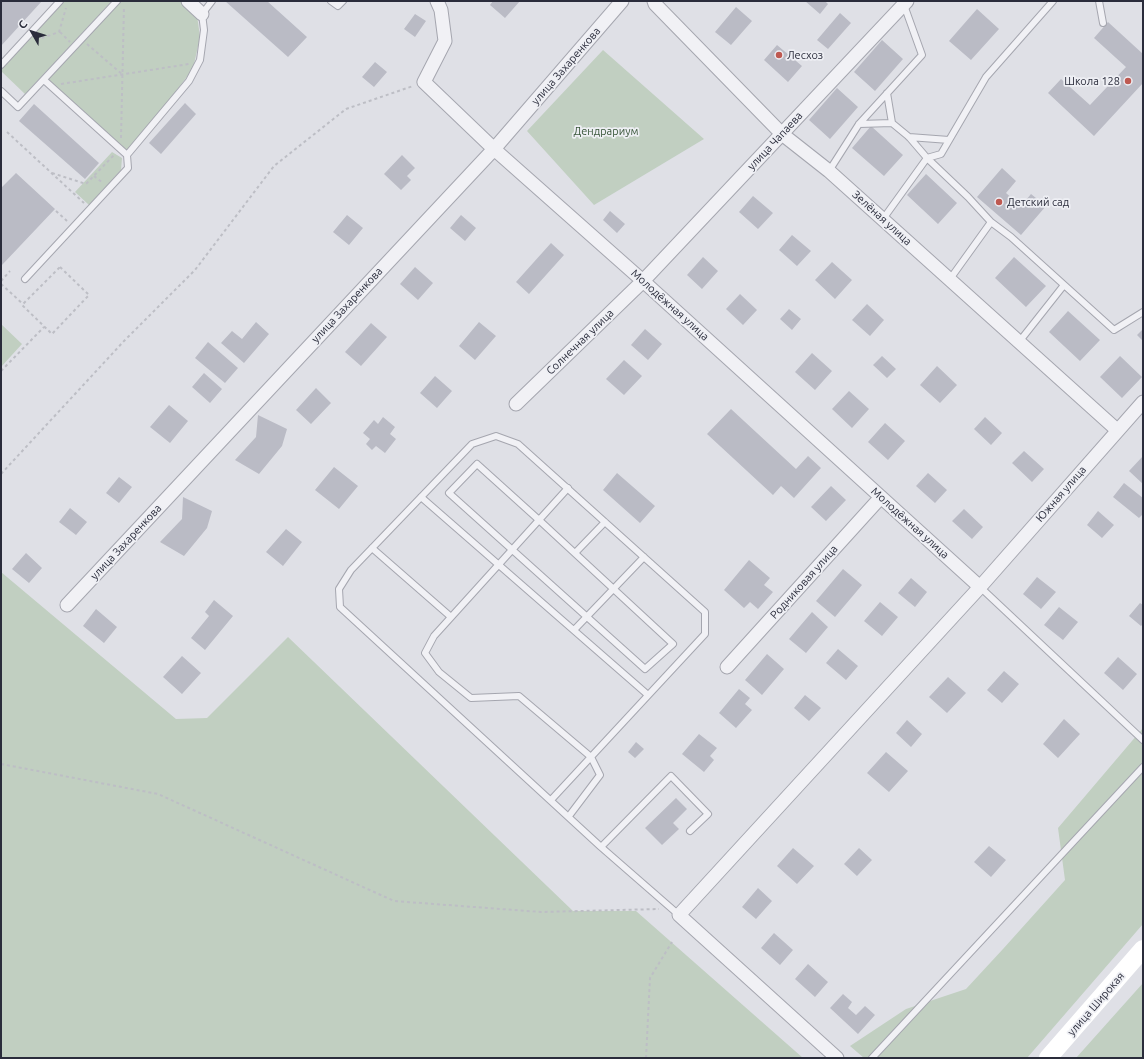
<!DOCTYPE html>
<html>
<head>
<meta charset="utf-8">
<style>
  body { margin:0 }
  #map { position:relative; width:1144px; height:1059px; overflow:hidden; background:#dfe0e6; font-family:Ubuntu,sans-serif }
  canvas { display:block }
  .frame { position:absolute; inset:0; border:2px solid #2a2c3b; pointer-events:none }
  .north { position:absolute; left:12px; top:12px; width:40px; height:40px; -webkit-text-stroke:3px #eeeff4; paint-order:stroke; rotate:309deg; font-size:11px; font-weight:700; line-height:16px; text-align:center; color:#2a2c3b }
  .north::after { content:''; display:block; margin:auto; width:14px; height:18px; background:#2a2c3b; clip-path:polygon(50% 0,100% 100%,50% 72%,0 100%) }
</style>
</head>
<body>
<div id="map">
<canvas width="1144" height="1059"></canvas>
<div class="frame"></div>
<div class="north">С</div>
</div>
<script>
const ctx = document.querySelector('canvas').getContext('2d');
ctx.lineJoin = 'round';
function paint(path, color) { ctx.fillStyle = color; ctx.fill(path, 'evenodd'); }
const poly = rows => new Path2D(rows.map(r => 'M' + r).join(''));
function trace(path, color, width, dash) { ctx.strokeStyle = color; ctx.lineWidth = width; ctx.lineCap = dash ? 'butt' : 'round'; ctx.setLineDash(dash || []); ctx.stroke(path); }
function drawText(font, color, halo, rows, align = 'center') {
  ctx.font = font + ' Ubuntu,sans-serif'; ctx.lineWidth = 3.5; ctx.setLineDash([]); ctx.textBaseline = 'middle'; ctx.strokeStyle = halo; ctx.fillStyle = color; for (const [text, x, y, turn = 0] of rows) {
    ctx.save(); ctx.translate(x, y); ctx.rotate((+turn || 0) * Math.PI / 180); ctx.textAlign = isNaN(turn) ? turn : align; if (halo) ctx.strokeText(text, 0, 0); ctx.fillText(text, 0, 0); ctx.restore();
  }
}
paint(poly([
  [63,1,112,1,25,94,1,71,1,68],
  [120,1,182,1,197,15,200,37,193,69,127,155,46,80],
  [603,50,704,139,594,205,527,131],
  [112,152,122,158,121,170,89,205,75,192],
  [1,324,22,344,1,367],
  [1,572,176,719,207,718,288,637,573,911,636,911,803,1058,1,1058],
  [1143,728,1143,924,1027,1058,864,1058,850,1046,906,1009,966,989,1003,949,1065,880,1058,828],
  [1143,983,1143,1058,1076,1058]
]), '#c1cfc1');
paint(poly([
  [1,1,42,1,1,46],
  [225,1,267,1,307,37,288,57],
  [493,1,520,1,505,18,490,5],
  [805,1,825,1,828,4,820,14],
  [736,7,752,21,731,45,715,32],
  [977,9,999,29,971,60,949,41],
  [840,13,851,23,828,49,817,40],
  [415,14,426,21,415,37,404,29],
  [1108,22,1143,54,1143,83,1094,136,1048,93,1061,79,1090,105,1126,67,1094,38],
  [882,40,903,59,875,91,854,72],
  [777,45,802,66,788,82,764,60],
  [375,62,387,72,374,87,362,77],
  [837,88,858,107,830,139,809,120],
  [185,103,196,114,161,154,149,143],
  [34,104,99,163,85,179,19,121],
  [871,126,903,155,884,176,852,148],
  [402,155,415,168,407,176,411,180,401,190,384,174],
  [1002,168,1016,181,1006,193,1021,206,1031,194,1046,206,1021,235,977,197],
  [16,173,55,209,2,265,1,188],
  [926,174,957,203,938,224,907,195],
  [753,196,773,213,758,229,739,212],
  [610,211,625,224,617,233,603,220],
  [347,215,363,228,349,245,333,232],
  [461,215,476,228,465,241,450,228],
  [792,235,811,251,797,266,779,250],
  [551,243,564,255,529,294,516,282],
  [703,257,718,271,702,289,687,275],
  [1014,257,1046,286,1026,307,995,278],
  [832,262,852,280,835,299,815,280],
  [415,267,433,283,418,300,400,284],
  [740,294,757,310,743,325,726,309],
  [867,304,884,320,870,336,852,320],
  [789,309,801,319,792,330,780,319],
  [1068,311,1100,340,1080,361,1049,332],
  [256,322,269,334,244,363,221,343,232,331,242,339],
  [479,322,496,336,475,360,459,346],
  [371,323,387,337,361,366,345,352],
  [645,329,662,344,648,360,631,345],
  [1143,329,1143,341,1137,335],
  [208,342,238,368,225,383,195,358],
  [812,353,832,371,815,390,795,372],
  [882,356,896,369,887,378,873,365],
  [1120,356,1142,377,1122,398,1100,377],
  [624,360,642,376,624,395,606,379],
  [937,366,957,385,940,403,920,385],
  [204,373,222,389,210,403,192,387],
  [435,376,452,391,437,408,420,393],
  [316,388,331,403,311,424,296,410],
  [849,391,869,409,852,428,832,409],
  [169,405,188,421,170,443,150,427],
  [731,409,796,469,808,456,821,468,794,498,781,486,773,495,707,434],
  [258,415,287,429,282,446,259,474,235,460,256,437],
  [383,417,395,427,390,434,396,439,385,453,376,446,372,450,366,444,370,439,363,433,374,420,378,424],
  [985,417,1002,433,991,445,974,429],
  [885,423,905,441,888,460,868,442],
  [1024,451,1044,469,1032,482,1012,463],
  [1143,456,1143,484,1129,471],
  [334,467,358,486,339,509,315,490],
  [617,473,655,506,640,523,603,490],
  [928,473,947,490,935,503,916,486],
  [119,477,132,487,119,503,106,493],
  [1124,483,1143,498,1143,514,1139,518,1113,497],
  [831,486,846,500,826,521,811,507],
  [183,497,212,511,207,528,184,556,160,542,182,519],
  [70,508,87,522,76,535,59,522],
  [964,509,983,527,972,539,952,521],
  [1098,511,1114,525,1102,538,1087,525],
  [286,529,302,542,283,566,266,552],
  [26,553,42,568,29,583,12,569],
  [749,560,770,578,764,585,773,592,758,609,750,602,744,608,724,590],
  [843,569,862,585,835,617,816,601],
  [1037,577,1056,592,1041,609,1023,594],
  [911,578,927,592,915,607,898,593],
  [214,600,233,616,205,650,191,638,209,616,205,612],
  [880,602,898,617,882,636,864,621],
  [1140,603,1143,605,1143,624,1141,626,1129,616],
  [1059,607,1078,622,1063,640,1044,625],
  [96,609,117,627,104,643,83,626],
  [812,612,828,627,806,653,789,639],
  [838,649,858,666,846,680,826,663],
  [767,654,784,669,762,695,745,680],
  [182,656,201,673,182,694,163,677],
  [1118,657,1137,674,1123,690,1104,673],
  [1004,671,1019,684,1002,703,987,690],
  [948,677,966,693,947,713,929,697],
  [739,689,750,698,745,704,752,710,736,728,719,713],
  [805,695,821,708,809,721,794,708],
  [1064,719,1080,734,1058,758,1043,744],
  [907,720,922,734,911,747,896,733],
  [699,734,717,748,710,756,714,760,704,772,682,754],
  [636,742,644,749,635,758,628,752],
  [886,752,908,771,889,792,867,773],
  [676,798,687,809,673,823,679,829,662,845,645,828],
  [989,846,1006,860,991,877,974,862],
  [793,848,814,866,797,884,777,866],
  [859,848,872,860,857,876,844,864],
  [758,888,772,901,756,919,742,907],
  [774,933,793,950,780,965,761,948],
  [808,964,828,982,815,997,795,979],
  [843,994,852,1002,848,1008,856,1015,865,1006,875,1015,858,1034,830,1008]
]), '#babbc5');
const service = poly([
  [331,1,338,6,343,1],
  [1099,1,1103,23],
  [1,65,60,1],
  [44,80,127,155],
  [1,91,18,107,117,1],
  [887,93,892,123],
  [859,124,892,123,909,137,927,158,968,197,991,222,950,279],
  [909,137,949,140],
  [829,171,859,124,922,55,904,5],
  [883,219,927,158,941,154,986,77,1053,1],
  [991,222,1011,237,1114,330,1143,312],
  [25,279,128,168,127,155,189,81,200,60,204,30,202,14,212,1],
  [1019,342,1064,285],
  [477,464,539,520,673,644,645,669,449,493,477,464],
  [568,488,434,636,425,653,439,672,471,698,519,696,591,757,600,775,569,816],
  [421,497,648,695],
  [372,548,451,617],
  [575,553,605,522],
  [980,587,1143,740],
  [574,630,644,557],
  [551,800,705,634,705,612,518,444,496,436,472,444,351,570,339,589,340,607,601,847,679,915],
  [601,847,671,776,708,814,690,831],
  [872,1058,1143,767]
]);
const minor = poly([
  [188,1,202,14],
  [437,1,441,10,445,41,424,82,494,149,643,281,980,587],
  [654,1,655,4,782,134,829,171,1117,430],
  [516,404,643,281,907,1],
  [67,605,494,149,622,1],
  [727,667,881,497],
  [837,1058,679,915,980,587,1143,402]
]);
trace(service, '#a5a6af', 8);
trace(minor, '#a5a6af', 15);
trace(poly([
  [60,32,70,42],
  [36,40,59,32,66,8],
  [87,44,123,75],
  [61,84,189,64],
  [7,132,84,203],
  [121,138,124,6],
  [52,173,86,184,115,154],
  [94,176,103,183],
  [56,211,67,221],
  [60,267,89,295,52,334,22,305,60,267],
  [1,281,10,271],
  [1,284,23,304],
  [1,371,44,327],
  [1,474,124,341,195,270,274,166,346,109,413,86],
  [1,764,158,794,394,901,541,912,659,909],
  [646,1058,650,978,672,942]
]), '#bdbec5', 2, [3, 3]);
trace(service, '#f1f1f5', 6);
trace(minor, '#f1f1f5', 13);
trace(poly([
  [1048,1058,1143,949]
]), '#fff', 18);
for (const [x, y, r, color] of [
  [779,55,4,"#be5951"],
  [1128,81,4,"#be5951"],
  [999,202,4,"#be5951"]
]) { const dot = new Path2D(); dot.arc(x, y, r, 0, 2 * Math.PI); ctx.fillStyle = color; ctx.fill(dot); trace(dot, '#eeeff4', 1.5); }
drawText('11px', '#2a2c3b', '#eeeff4', [
  ["Лесхоз",787,55],
  ["Школа 128",1120,81,"right"],
  ["Детский сад",1007,202]
], 'left');
drawText('11px', '#2a2c3b', '#eeeff4', [
  ["улица Захаренкова",566,66,-49],
  ["улица Чапаева",775,141,-47],
  ["Зелёная улица",882,218,42],
  ["улица Захаренкова",347,305,-47],
  ["Молодёжная улица",670,305,42],
  ["Солнечная улица",580,342,-44],
  ["Южная улица",1061,494,-49],
  ["Молодёжная улица",910,523,42],
  ["улица Захаренкова",126,542,-47],
  ["Родниковая улица",804,582,-48],
  ["улица Широкая",1096,1004,-49]
]);
drawText('11px', '#385539', '#eeeff4', [
  ["Дендрариум",606,131]
]);
</script>
</body>
</html>
